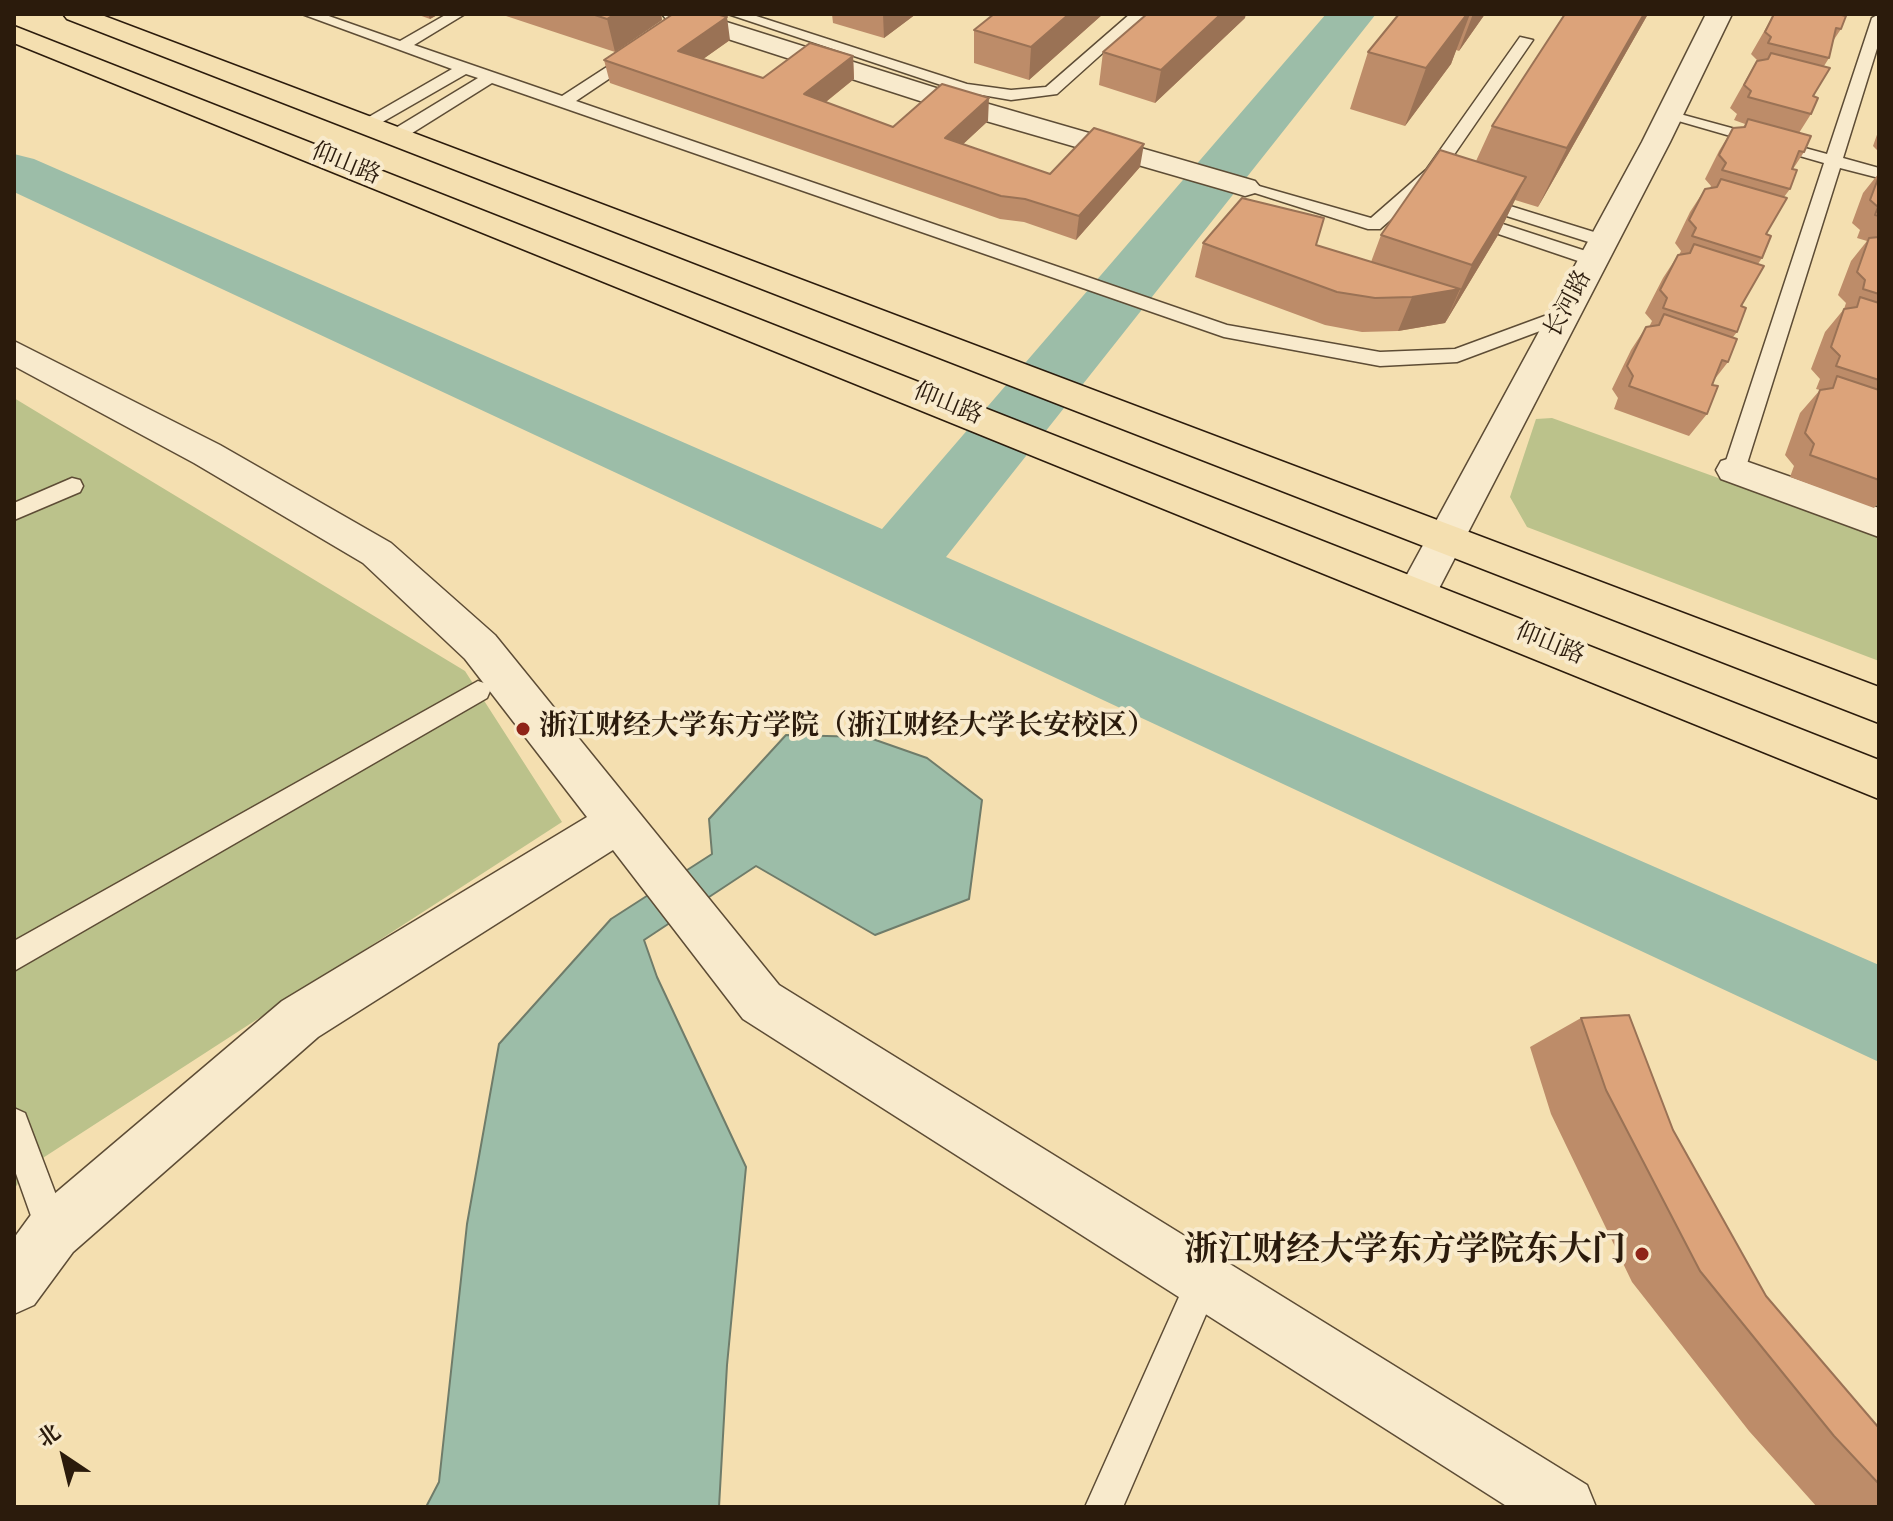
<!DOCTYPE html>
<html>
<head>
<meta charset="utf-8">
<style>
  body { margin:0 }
  #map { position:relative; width:1893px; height:1521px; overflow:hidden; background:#f4dfb0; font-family:Vollkorn,"Noto Serif SC",serif }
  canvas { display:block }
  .frame { position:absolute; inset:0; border:16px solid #2b1b0c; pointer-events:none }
  .north { position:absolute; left:24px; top:1417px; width:80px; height:80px; -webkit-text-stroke:6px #f8eacc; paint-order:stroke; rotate:325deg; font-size:22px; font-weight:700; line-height:32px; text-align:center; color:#2b1b0c }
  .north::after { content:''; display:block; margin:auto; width:28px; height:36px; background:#2b1b0c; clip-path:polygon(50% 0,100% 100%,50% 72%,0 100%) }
</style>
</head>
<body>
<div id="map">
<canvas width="1893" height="1521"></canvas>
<div class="frame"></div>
<div class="north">北</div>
</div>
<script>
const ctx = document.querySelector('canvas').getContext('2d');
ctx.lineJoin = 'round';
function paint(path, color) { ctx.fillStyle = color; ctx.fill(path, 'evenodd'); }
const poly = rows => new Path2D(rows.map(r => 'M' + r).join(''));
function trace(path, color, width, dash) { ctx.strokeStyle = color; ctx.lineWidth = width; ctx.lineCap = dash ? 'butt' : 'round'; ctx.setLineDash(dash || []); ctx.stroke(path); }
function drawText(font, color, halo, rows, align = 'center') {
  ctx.font = font + ' Vollkorn,"Noto Serif SC",serif'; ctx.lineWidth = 8; ctx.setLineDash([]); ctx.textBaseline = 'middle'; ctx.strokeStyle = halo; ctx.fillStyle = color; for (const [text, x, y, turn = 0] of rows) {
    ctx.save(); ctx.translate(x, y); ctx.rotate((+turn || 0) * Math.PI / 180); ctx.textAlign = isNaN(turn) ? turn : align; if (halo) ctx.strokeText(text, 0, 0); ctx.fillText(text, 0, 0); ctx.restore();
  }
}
paint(poly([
  [14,398,465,671,562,822,32,1165,14,1189],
  [1552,418,1879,536,1879,661,1527,527,1510,497,1536,419]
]), '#bbc28b');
const water = poly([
  [786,735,867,737,927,758,982,800,969,899,875,935,756,866,644,940,657,977,746,1167,727,1365,719,1507,426,1507,439,1482,467,1224,499,1044,611,919,712,854,709,819,786,735]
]);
paint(water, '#9cbda8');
trace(water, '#6f7c6a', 2);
paint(poly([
  [1326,14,1376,14,946,557,1879,965,1879,1062,14,192,14,154,34,159,882,529,1326,14]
]), '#9cbda8');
const service = poly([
  [302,14,323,14,400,41,447,14,465,14,414,45,562,96,633,50,643,50,643,56,576,101,1227,325,1380,352,1455,349,1558,311,1572,311,1575,315,1572,319,1457,362,1380,366,1224,337,492,83,401,140,389,140,389,132,478,78,466,74,372,128,360,128,360,122,452,69,302,14],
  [728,14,750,14,967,84,1011,90,1046,87,1130,14,1146,14,1057,94,1011,100,959,91,728,14],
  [1879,14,1879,42,1843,158,1879,168,1879,178,1840,168,1745,470,1734,478,1726,475,1723,470,1824,163,1661,116,1669,111,1827,154,1872,18,1879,14],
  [1520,37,1533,40,1438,178,1380,229,1368,229,1236,187,1245,182,1371,218,1426,170,1520,37],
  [1478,196,1610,237,1613,241,1610,245,1598,245,1472,205,1469,201,1478,196],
  [1469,213,1601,256,1603,260,1601,264,1587,264,1463,222,1463,214,1469,213],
  [72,478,80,480,83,486,80,492,14,520,14,503,72,478],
  [478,681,487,684,490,691,487,698,14,971,14,941,478,681],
  [14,1108,25,1113,70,1232,65,1244,53,1249,41,1244,14,1168,14,1108],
  [1203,1265,1215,1270,1220,1282,1123,1507,1085,1507,1191,1270,1203,1265]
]);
const minor = poly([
  [662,14,701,14,968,98,1255,181,1260,187,1255,193,1245,196,1235,193,948,110,666,19,662,14],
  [14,341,220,445,391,543,495,635,779,985,1587,1485,1596,1507,1508,1507,743,1019,613,850,318,1037,73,1252,34,1305,14,1314,14,1238,33,1212,282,1001,587,817,465,659,363,563,194,463,14,366,14,341],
  [1734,457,1879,508,1879,537,1721,479,1716,470,1721,461,1734,457]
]);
const tertiary = poly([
  [1706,14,1732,14,1670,142,1431,604,1417,608,1403,604,1397,593,1642,142,1706,14]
]);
const primary = poly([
  [63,14,99,14,1879,687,1879,723,67,19,63,14],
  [14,26,1879,760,1879,799,14,43,14,26]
]);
trace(service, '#5d4c35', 3);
trace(minor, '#5d4c35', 3);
trace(tertiary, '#5d4c35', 3);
trace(primary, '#2b1b0c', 3);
paint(service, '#f8eacc');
paint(minor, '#f8eacc');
paint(tertiary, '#f8eacc');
paint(primary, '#f4dfb0');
paint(poly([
  [416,14,439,14,430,19],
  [500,14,661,14,662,20,615,52],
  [832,14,916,14,884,38,833,23],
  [1103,14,1029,80,974,63,974,30],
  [1399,14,1485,14,1459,51,1456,50,1451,64,1405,126,1350,109,1368,52],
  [1565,14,1648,14,1538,207,1515,200,1498,235,1445,323,1398,331,1362,332,1325,325,1195,277,1203,243,1316,245,1371,262,1381,235,1476,161,1492,126],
  [1774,14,1846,14,1841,29,1833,41,1829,58,1824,66,1813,96,1811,114,1799,133,1804,152,1793,169,1790,189,1784,197,1766,234,1762,258,1758,264,1741,306,1737,332,1733,337,1728,362,1714,380,1707,414,1689,436,1614,409,1618,398,1612,389,1631,350,1646,327,1649,327,1652,321,1645,313,1663,278,1678,255,1679,255,1681,251,1675,243,1690,212,1705,189,1710,188,1711,186,1705,179,1719,151,1733,128,1743,127,1745,124,1734,120,1737,114,1730,108,1757,60,1751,54],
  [1245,18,1155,103,1099,85,1103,52],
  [730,40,703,59,763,78,853,56,854,79,826,102,893,127,988,121,963,144,1050,174,1140,167,1076,240,1024,222,1000,219,610,83,604,60],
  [1879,129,1879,152,1873,146],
  [1879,173,1879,502,1874,508,1790,477,1794,466,1785,455,1800,413,1820,390,1816,389,1820,379,1811,369,1825,332,1844,309,1846,303,1838,295,1851,261,1867,241,1857,238,1860,230,1852,223,1863,193],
  [1581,1018,1673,1130,1766,1296,1879,1428,1879,1507,1817,1507,1749,1431,1632,1282,1551,1114,1530,1047]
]), '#bd8c69');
paint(poly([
  [428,14,439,14,430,19],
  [615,14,661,14,662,20,615,52,607,19],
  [883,14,916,14,884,38],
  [1069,14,1103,14,1029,80,1031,47],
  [1221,14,1246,14,1245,18,1155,103,1161,70],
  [1467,14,1470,14,1451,64,1405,126,1426,68],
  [1473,14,1485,14,1459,51],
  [1644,14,1648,14,1538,207,1567,148],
  [727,17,730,40,682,74,678,51],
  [853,56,854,79,807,117,804,94],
  [989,98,988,121,945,161,945,138],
  [1144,144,1140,167,1076,240,1079,216],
  [1526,177,1498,235,1445,323,1472,265],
  [1460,289,1445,323,1398,331,1412,297]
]), '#9a7255');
const building = poly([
  [592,14,615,14,607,19,592,14],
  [673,14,716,14,727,17,678,51,763,78,810,43,853,56,804,94,893,127,942,84,989,98,945,138,1050,174,1094,128,1144,144,1079,216,1025,199,1001,196,604,60,673,14],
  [994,14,1069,14,1031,47,974,30,994,14],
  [1147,14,1221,14,1161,70,1103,52,1147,14],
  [1399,14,1467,14,1426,68,1368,52,1399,14],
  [1565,14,1644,14,1567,148,1492,126,1565,14],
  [1774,14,1837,14,1846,16,1841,29,1836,28,1829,58,1768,43,1771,37,1765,32,1774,14],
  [1771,53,1830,68,1813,96,1818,98,1811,114,1748,97,1751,91,1744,85,1757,61,1768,59,1771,53],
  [1748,119,1811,136,1804,152,1799,151,1792,169,1797,170,1790,189,1722,170,1726,163,1719,155,1733,128,1745,127,1748,119],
  [1440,150,1526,177,1472,265,1381,235,1440,150],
  [1879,176,1879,216,1875,215,1878,207,1870,200,1879,176],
  [1721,179,1787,198,1766,234,1771,236,1762,258,1692,236,1696,228,1689,220,1705,189,1717,187,1721,179],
  [1242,198,1324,218,1316,245,1460,289,1412,297,1375,298,1337,292,1203,243,1242,198],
  [1879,237,1879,294,1863,289,1865,280,1857,272,1869,238,1879,237],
  [1694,244,1764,266,1741,306,1746,308,1737,332,1663,308,1667,298,1660,290,1678,255,1690,253,1694,244],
  [1860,297,1879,303,1879,380,1836,366,1840,356,1831,347,1844,309,1857,307,1860,297],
  [1664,314,1737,339,1728,362,1722,360,1712,385,1718,386,1707,414,1629,386,1633,376,1627,366,1646,327,1659,325,1664,314],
  [1837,376,1879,390,1879,480,1810,455,1814,444,1805,433,1820,390,1833,388,1837,376],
  [1629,1015,1673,1130,1766,1296,1879,1428,1879,1484,1834,1436,1700,1271,1606,1090,1581,1018,1629,1015]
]);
paint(building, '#dca37a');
trace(building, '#9a7255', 2);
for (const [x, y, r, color] of [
  [523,729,8,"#8f2418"],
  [1642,1254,8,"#8f2418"]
]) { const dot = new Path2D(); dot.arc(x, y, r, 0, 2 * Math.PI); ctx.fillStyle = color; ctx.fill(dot); trace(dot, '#f8eacc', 3); }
drawText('24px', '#2b1b0c', '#f8eacc', [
  ["仰山路",345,166,22],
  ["长河路",1570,305,-62],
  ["仰山路",947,406,22],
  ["仰山路",1549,646,22]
]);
drawText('bold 28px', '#2b1b0c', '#f8eacc', [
  ["浙江财经大学东方学院（浙江财经大学长安校区）",539,729]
], 'left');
drawText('bold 34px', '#2b1b0c', '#f8eacc', [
  ["浙江财经大学东方学院东大门",1626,1254]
], 'right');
</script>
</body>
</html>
